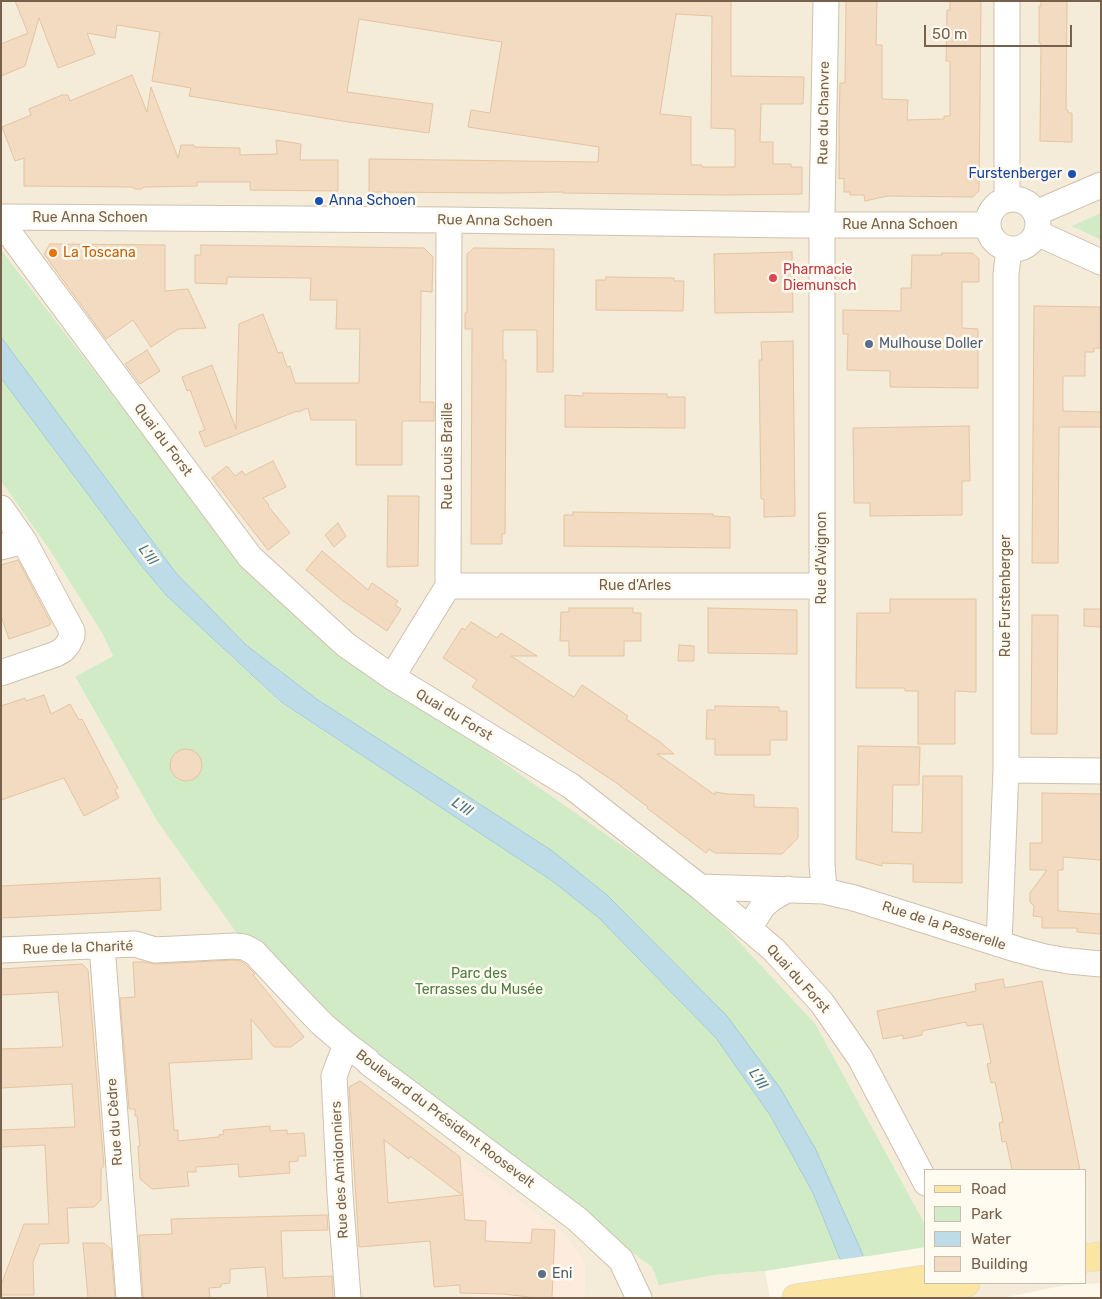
<!DOCTYPE html>
<html>
<head>
<meta charset="utf-8">
<style>
  body { margin:0 }
  #map { position:relative; width:1102px; height:1299px; overflow:hidden; background:#fdf8ea; font-family:Rubik,sans-serif }
  canvas { display:block }
  .frame { position:absolute; inset:0; border:2px solid #78614c; pointer-events:none }
  .legend { position:absolute; left:924px; top:1169px; width:162px; height:115px; box-sizing:border-box; background:#fffbf0; border:1px solid #c9bdae; margin:0; padding:6px 9px; list-style:none; font-size:15px; color:#78614c }
  .legend li { display:flex; align-items:center; gap:10px; height:25px }
  .legend b { width:25px; border:1px solid #c9bdae }
  .scale { position:absolute; left:924px; top:25px; width:148px; height:22px; box-sizing:border-box; border:2px solid #78614c; border-top:0; padding-left:6px; font-size:15px; line-height:18px; white-space:nowrap; color:#78614c; -webkit-text-stroke:4px #fffbf0; paint-order:stroke }
</style>
</head>
<body>
<div id="map">
<canvas width="1102" height="1299"></canvas>
<div class="frame"></div>
<ul class="legend">
<li><b style="height:6px;background:#fae5a3"></b>Road</li>
<li><b style="height:14px;background:#d1ebc7"></b>Park</li>
<li><b style="height:14px;background:#bddce7"></b>Water</li>
<li><b style="height:14px;background:#f2dbc1"></b>Building</li>
</ul>
<div class="scale">50 m</div>
</div>
<script>
const ctx = document.querySelector('canvas').getContext('2d');
ctx.lineJoin = 'round';
function paint(path, color) { ctx.fillStyle = color; ctx.fill(path, 'evenodd'); }
const poly = rows => new Path2D(rows.map(r => 'M' + r).join(''));
function trace(path, color, width, dash) { ctx.strokeStyle = color; ctx.lineWidth = width; ctx.lineCap = dash ? 'butt' : 'round'; ctx.setLineDash(dash || []); ctx.stroke(path); }
function drawText(font, color, halo, rows, align = 'center') {
  ctx.font = font + ' Rubik,sans-serif'; ctx.lineWidth = 5; ctx.setLineDash([]); ctx.textBaseline = 'middle'; ctx.strokeStyle = halo; ctx.fillStyle = color; for (const [text, x, y, turn = 0] of rows) {
    ctx.save(); ctx.translate(x, y); ctx.rotate((+turn || 0) * Math.PI / 180); ctx.textAlign = isNaN(turn) ? turn : align; if (halo) ctx.strokeText(text, 0, 0); ctx.fillText(text, 0, 0); ctx.restore();
  }
}
paint(poly([
  [1,1,1101,1,1101,1283,1066,1285,1002,1298,945,1298,943,1283,1086,1283,1086,1170,926,1170,926,1226,816,1025,474,742,342,658,242,563,1,250],
  [1,481,49,549,102,633,113,656,75,678,157,821,238,935,251,936,302,992,360,1048,653,1267,714,1275,765,1271,770,1298,1,1298]
]), '#f4ebd8');
paint(poly([
  [460,1157,566,1235,585,1261,585,1291,582,1298,472,1298]
]), '#fdebde');
paint(poly([
  [1101,213,1101,240,1072,226],
  [1,250,242,563,342,658,474,742,701,901,816,1025,926,1226,926,1247,863,1257,860,1248,727,1016,607,895,551,850,318,700,246,645,176,573,1,337],
  [1,378,140,564,166,595,280,702,551,880,599,918,716,1038,770,1115,813,1193,840,1259,765,1271,714,1275,659,1285,652,1267,360,1048,302,992,252,936,238,935,157,821,75,677,113,656,102,633,49,549,1,481]
]), '#d1ebc7');
const water = poly([
  [1,337,176,573,246,645,318,700,551,850,607,895,727,1016,780,1088,815,1148,860,1248,879,1298,856,1298,813,1193,770,1115,716,1038,599,918,551,880,281,702,166,595,140,564,1,378,1,337]
]);
paint(water, '#bddce7');
trace(water, '#a3cad9', 1);
paint(poly([
  [866,1256,881,1298,853,1298,838,1260]
]), '#fdf8ea');
const building = poly([
  [15,1,731,1,731,76,804,77,803,104,761,104,760,142,773,142,773,164,791,164,791,167,802,167,802,194,724,195,563,193,563,192,501,193,369,192,369,159,598,162,599,147,468,127,471,110,490,113,502,42,359,19,347,92,433,104,429,133,342,121,189,96,191,88,152,81,160,32,117,25,115,38,87,33,95,54,58,68,39,18,25,66,1,76,1,44,28,33,15,1],
  [676,14,712,16,711,128,735,129,735,167,702,167,702,165,691,165,691,117,660,114,676,14],
  [846,1,877,1,876,45,882,45,882,99,908,100,907,120,944,119,944,116,950,116,950,61,946,61,947,10,950,10,950,1,981,1,979,191,973,197,888,196,865,201,864,195,850,195,850,192,844,192,844,178,839,179,839,122,840,83,845,83,846,1],
  [1041,1,1067,1,1066,110,1068,110,1068,113,1072,113,1072,142,1040,141,1041,43,1039,43,1039,6,1041,6,1041,1],
  [132,75,147,112,151,87,178,158,181,145,194,145,194,147,240,148,240,155,277,154,276,140,301,144,300,160,338,160,338,191,250,190,250,182,197,182,197,186,144,187,142,189,135,189,132,187,24,186,24,158,15,161,2,127,31,115,29,109,62,95,68,95,70,101,132,75],
  [50,244,165,245,165,291,188,289,206,328,178,329,151,347,133,320,106,339,44,254,50,244],
  [201,245,424,248,433,257,432,292,421,291,420,402,434,402,434,421,402,421,402,465,356,465,356,420,311,420,308,408,298,412,297,411,205,447,199,432,205,430,190,390,187,391,182,377,212,365,236,429,239,324,263,314,278,353,282,352,287,367,290,366,295,383,359,383,360,329,336,329,337,300,310,300,311,278,227,277,227,284,195,283,195,255,201,255,201,245],
  [474,248,554,249,553,372,537,372,537,330,503,330,503,360,506,360,506,381,505,534,502,534,502,544,471,544,472,329,465,329,465,313,467,313,467,254,474,248],
  [792,252,793,312,715,313,714,254,792,252],
  [942,253,972,253,979,259,979,282,962,282,962,328,978,329,978,388,890,387,890,371,847,370,848,334,843,334,843,310,901,311,901,288,911,288,912,255,942,255,942,253],
  [606,277,674,278,674,281,684,281,683,311,596,310,596,280,606,280,606,277],
  [1034,306,1100,307,1100,348,1094,348,1094,352,1085,352,1085,376,1063,376,1063,411,1101,412,1101,427,1059,427,1058,563,1032,563,1034,306],
  [793,341,795,516,764,517,764,499,761,499,759,360,762,360,761,342,793,341],
  [147,350,160,371,140,384,125,364,147,350],
  [583,393,667,394,667,397,685,397,685,428,565,427,565,395,583,396,583,393],
  [969,426,970,481,962,481,962,515,870,516,870,503,854,503,853,428,969,426],
  [273,461,286,487,263,498,269,505,268,506,290,533,268,550,212,478,227,466,235,476,242,471,245,475,273,461],
  [388,496,419,496,418,566,387,567,388,496],
  [573,512,713,514,713,516,730,517,730,548,564,546,564,515,573,515,573,512],
  [338,523,346,536,334,547,325,535,338,523],
  [322,551,368,590,372,583,398,601,395,605,401,609,387,631,343,601,306,570,322,551],
  [18,560,51,623,50,625,9,639,1,616,1,565,18,560],
  [890,599,976,599,976,692,955,691,955,744,918,744,918,691,905,691,905,688,856,688,857,613,890,613,890,599],
  [569,608,633,608,633,613,641,613,641,641,624,641,624,656,569,656,569,641,560,641,561,612,569,612,569,608],
  [708,608,797,610,797,654,708,653,708,608],
  [1084,609,1101,609,1101,627,1084,626,1084,609],
  [1032,615,1058,615,1057,734,1031,734,1032,615],
  [471,622,497,638,501,633,537,656,511,656,569,694,574,697,582,685,628,716,626,719,660,742,674,754,657,754,715,795,715,792,728,794,754,795,754,807,798,808,798,838,782,854,715,853,709,849,706,853,647,808,648,807,620,786,621,786,472,687,477,680,443,658,462,628,465,630,471,622],
  [679,645,694,646,694,661,678,661,679,645],
  [44,695,51,714,70,704,79,720,82,719,118,788,115,790,119,798,84,816,64,778,1,800,1,706,25,698,26,701,44,695],
  [715,706,779,707,779,711,787,711,787,740,770,740,770,755,715,755,715,739,706,739,707,710,715,710,715,706],
  [858,746,920,747,919,785,893,785,892,832,922,833,923,776,962,776,962,883,913,882,913,864,882,863,882,866,856,859,858,746],
  '170 765a16 16 0 1 1 32 0a16 16 0 1 1-32 0Z',
  [1042,793,1101,794,1101,860,1063,857,1063,870,1058,870,1058,911,1101,914,1101,934,1077,932,1077,928,1042,928,1042,917,1033,916,1034,906,1030,902,1030,893,1047,870,1030,870,1030,843,1042,843,1042,793],
  [160,878,161,910,1,918,1,886,160,878],
  [234,960,240,961,245,964,255,974,253,975,304,1037,291,1047,274,1047,251,1019,252,1059,169,1063,174,1130,178,1130,178,1141,219,1137,219,1135,224,1134,223,1130,270,1126,270,1131,287,1130,287,1134,304,1133,306,1156,298,1156,298,1161,289,1162,290,1173,239,1177,238,1164,196,1167,196,1172,187,1172,189,1186,152,1189,140,1179,138,1146,140,1146,137,1116,135,1116,135,1109,129,1109,120,998,135,997,133,962,143,962,156,964,234,960],
  [82,964,88,970,104,1166,101,1169,101,1200,94,1207,67,1208,69,1243,40,1244,33,1262,34,1295,1,1295,1,1285,24,1224,49,1224,45,1145,1,1147,1,1130,75,1127,72,1084,1,1088,1,1049,63,1047,58,992,1,995,1,969,82,964],
  [1003,979,1005,988,1042,981,1080,1170,1012,1170,1006,1141,1002,1142,999,1123,1003,1122,995,1082,991,1083,987,1064,991,1063,983,1024,967,1026,966,1022,922,1031,922,1035,913,1037,903,1039,903,1035,883,1039,877,1011,976,991,975,984,1003,979],
  [360,1081,460,1157,465,1220,486,1221,485,1241,531,1243,532,1229,555,1230,552,1298,529,1298,529,1297,503,1294,460,1293,460,1285,434,1287,430,1241,359,1247,349,1087,360,1081],
  [384,1140,409,1159,410,1156,462,1195,388,1203,384,1140],
  [327,1215,328,1230,281,1231,283,1278,332,1276,333,1298,268,1298,265,1267,230,1269,230,1283,221,1284,221,1287,209,1288,210,1298,143,1298,139,1235,172,1234,171,1219,327,1215],
  [83,1243,104,1243,111,1249,115,1298,88,1298,83,1243]
]);
paint(building, '#f2dbc1');
trace(building, '#e5c4a1', 1);
const minor = poly([
  '988 224a25 25 0 1 1 50 0a25 25 0 1 1-50 0Z',
  [1007,200,1007,1],
  [1036,213,1101,185],
  [1,217,449,220,793,225,988,225],
  [1,222,250,557,346,645,392,677,571,786,700,887,774,950,822,1003,860,1058,926,1183],
  [1037,233,1101,262],
  [1,508,24,541,72,631,72,636,68,644,63,650,56,654,1,673],
  [1,547,24,541],
  [448,586,822,586],
  [392,677,448,586,449,220],
  [1006,770,1101,771],
  [700,887,824,891,854,898,1019,950,1045,957,1069,961,1101,964],
  [824,891,822,864,822,213,826,1],
  [749,928,763,906,771,899,788,889],
  [999,944,1006,770,1006,274,1009,249],
  [102,946,129,1298],
  [1,950,135,944,155,950,234,946,244,947,254,952,296,997,323,1025,348,1046,368,1061,369,1063,577,1219,621,1260,639,1298],
  [348,1046,342,1055,334,1076,340,1194,348,1298]
]);
const major = poly([
  [1086,1258,1101,1256],
  [906,1292,966,1283],
  [796,1298,926,1279]
]);
trace(minor, '#cfc1ae', 27);
trace(major, '#dcd6d0', 29);
trace(minor, '#fff', 25);
trace(major, '#fae5a3', 28);
for (const [x, y, r, color] of [
  [1072,174,5,"#1a4fb4"],
  [319,201,5,"#1a4fb4"],
  [53,253,5,"#e8710a"],
  [773,278,5,"#e0444e"],
  [869,344,5,"#5c6f8a"],
  [542,1274,5,"#5c6f8a"]
]) { const dot = new Path2D(); dot.arc(x, y, r, 0, 2 * Math.PI); ctx.fillStyle = color; ctx.fill(dot); trace(dot, '#fffbf0', 2); }
drawText('14px', '#78614c', '#fffbf0', [
  ["Rue du Chanvre",824,113,-89],
  ["Rue Anna Schoen",90,218],
  ["Rue Anna Schoen",495,221,1],
  ["Rue Anna Schoen",900,225],
  ["Quai du Forst",163,440,53],
  ["Rue Louis Braille",448,456,-90],
  ["Rue d'Avignon",822,558,-90],
  ["Rue d'Arles",635,586],
  ["Rue Furstenberger",1006,596,-90],
  ["Quai du Forst",454,715,31],
  ["Rue de la Passerelle",944,926,18],
  ["Rue de la Charité",78,948,-2],
  ["Quai du Forst",798,979,48],
  ["Boulevard du Président Roosevelt",445,1119,37],
  ["Rue du Cèdre",115,1122,-94],
  ["Rue des Amidonniers",340,1170,-93]
]);
drawText('14px', '#164399', '#fffbf0', [
  ["Furstenberger",1062,174],
  ["Anna Schoen",329,201,"left"]
], 'right');
drawText('14px', '#c56008', '#fffbf0', [
  ["La Toscana",63,253]
], 'left');
drawText('14px', '#be3a42', '#fffbf0', [
  ["Pharmacie",783,270],
  ["Diemunsch",783,286]
], 'left');
drawText('14px', '#4e5e75', '#fffbf0', [
  ["Mulhouse Doller",879,344],
  ["Eni",552,1274]
], 'left');
drawText('14px', '#4d7e43', '#fffbf0', [
  ["Parc des",479,974],
  ["Terrasses du Musée",479,990]
]);
drawText('italic 15px', '#46778b', '#fffbf0', [
  ["L'Ill",148,555,53],
  ["L'Ill",462,807,33],
  ["L'Ill",758,1079,57]
]);
</script>
</body>
</html>
